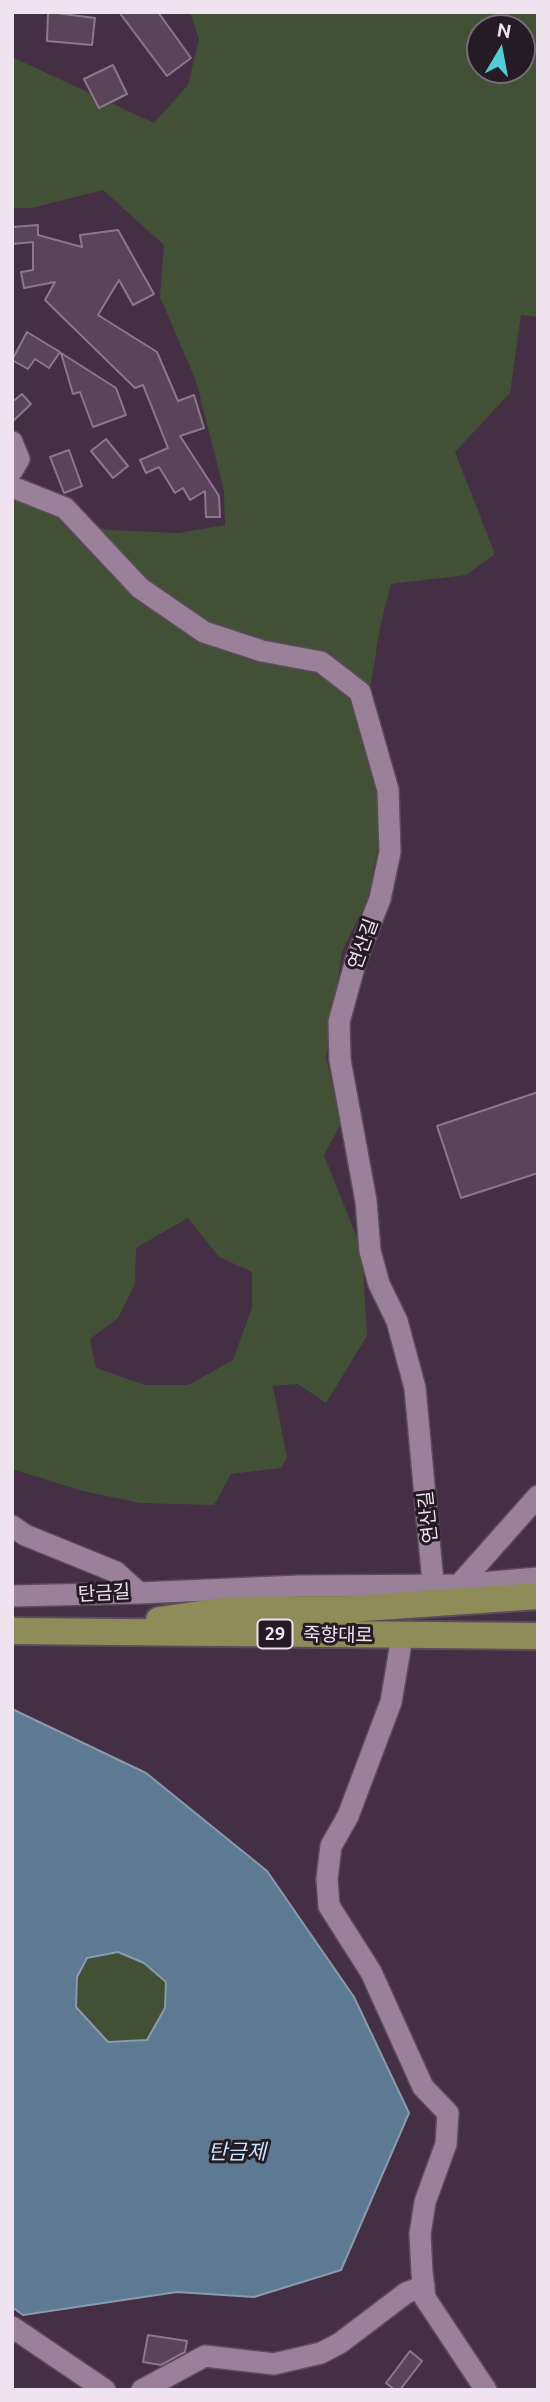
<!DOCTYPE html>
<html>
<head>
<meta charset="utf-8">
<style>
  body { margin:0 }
  #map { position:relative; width:550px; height:2402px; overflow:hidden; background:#442f44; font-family:Ubuntu,sans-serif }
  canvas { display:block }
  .frame { position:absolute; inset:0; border:14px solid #f0e3f0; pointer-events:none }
  .north { position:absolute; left:466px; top:14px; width:70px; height:70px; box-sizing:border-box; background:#251b24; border:2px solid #766b76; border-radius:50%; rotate:10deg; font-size:19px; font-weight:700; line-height:28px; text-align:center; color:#f0e3f0 }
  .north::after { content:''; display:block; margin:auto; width:24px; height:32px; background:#52ccd5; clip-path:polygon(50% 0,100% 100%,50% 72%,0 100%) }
</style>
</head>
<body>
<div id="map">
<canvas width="550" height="2402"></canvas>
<div class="frame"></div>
<div class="north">N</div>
</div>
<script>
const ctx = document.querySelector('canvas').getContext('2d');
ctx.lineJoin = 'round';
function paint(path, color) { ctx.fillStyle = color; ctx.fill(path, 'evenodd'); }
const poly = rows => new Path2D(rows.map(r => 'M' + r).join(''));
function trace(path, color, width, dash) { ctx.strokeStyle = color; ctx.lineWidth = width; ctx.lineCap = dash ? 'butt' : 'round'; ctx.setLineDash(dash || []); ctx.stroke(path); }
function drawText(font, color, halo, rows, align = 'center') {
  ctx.font = font + ' Ubuntu,"Noto Sans KR",sans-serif'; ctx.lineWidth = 6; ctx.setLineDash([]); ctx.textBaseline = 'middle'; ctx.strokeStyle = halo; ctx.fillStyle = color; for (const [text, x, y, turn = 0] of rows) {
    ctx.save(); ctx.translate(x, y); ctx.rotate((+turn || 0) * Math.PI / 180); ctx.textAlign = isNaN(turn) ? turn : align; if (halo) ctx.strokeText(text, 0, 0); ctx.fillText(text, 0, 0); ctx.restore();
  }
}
paint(poly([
  [190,12,538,12,538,317,521,315,510,393,455,452,495,554,466,575,391,584,380,627,370,690,380,838,368,898,342,952,326,1058,341,1124,324,1155,362,1250,367,1336,326,1403,298,1384,273,1386,287,1458,281,1468,231,1474,214,1505,140,1503,83,1491,12,1469,12,498,36,502,107,530,179,533,225,525,224,491,196,381,160,297,164,245,103,190,32,208,12,208,12,57,154,123,188,85,199,39],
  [480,28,522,28,522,70,480,70],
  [188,1218,219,1257,252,1272,252,1308,233,1360,188,1385,145,1385,96,1368,90,1339,118,1318,135,1284,136,1248],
  [118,1952,144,1963,166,1982,165,2008,148,2040,108,2042,76,2007,77,1977,87,1958]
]), '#425136');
const water = poly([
  [12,1709,146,1773,267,1871,354,1997,409,2113,341,2270,254,2297,177,2292,23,2315,12,2307,12,1709],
  [118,1952,144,1963,166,1982,165,2008,147,2040,108,2042,76,2007,77,1977,87,1958,118,1952]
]);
paint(water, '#5d7a92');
trace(water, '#899aae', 2);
const building = poly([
  [48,12,95,18,92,45,47,41,48,12],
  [119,12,158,12,191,58,167,76,119,12],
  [113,65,127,94,99,108,84,79,113,65],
  [38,225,38,235,82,247,80,235,118,230,154,294,133,305,119,280,98,315,157,352,178,401,194,395,204,428,180,436,219,496,220,517,206,517,205,491,190,500,183,488,175,493,159,467,146,473,140,460,168,448,143,385,135,388,45,300,55,282,24,288,21,272,33,270,33,242,12,244,12,227,38,225],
  [27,332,60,352,49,368,35,359,28,369,12,360,27,332],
  [61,353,116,388,126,415,93,427,80,392,73,394,61,353],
  [22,394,31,404,12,422,12,402,22,394],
  [106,439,128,466,113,478,91,451,106,439],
  [69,450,82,486,64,493,50,457,69,450],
  [538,1092,538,1173,461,1198,437,1126,538,1092],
  [148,2335,187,2341,185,2352,161,2365,143,2362,148,2335],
  [410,2351,422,2361,400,2390,395,2390,386,2383,410,2351]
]);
paint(building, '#5a4459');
trace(building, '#8e768d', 2);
const minor = poly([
  [12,442,19,459,12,471],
  [12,487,65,508,140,588,204,632,262,651,321,662,360,692,388,790,390,852,380,899,356,960,339,1022,340,1060,366,1201,370,1251,379,1284,397,1321,415,1388,435,1604],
  [12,1526,25,1535,116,1572,139,1593,12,1596],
  [459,1585,538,1496],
  [139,1593,299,1586,459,1585,538,1578],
  [402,1637,391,1702,348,1816,331,1846,327,1879,329,1906,371,1972,423,2087,448,2113,446,2144,425,2202,420,2234,422,2272,425,2298,486,2390],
  [12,2327,105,2390],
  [142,2390,205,2356,274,2364,321,2353,340,2343,406,2293,424,2286]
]);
const major = poly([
  [159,1620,227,1610,349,1609,538,1596],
  [12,1631,538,1636]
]);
trace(minor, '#5d4c5d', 24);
trace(major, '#5d4c5d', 30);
trace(minor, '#9a8199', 21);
trace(major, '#8e8d59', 26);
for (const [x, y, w] of [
  [275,1634,35]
]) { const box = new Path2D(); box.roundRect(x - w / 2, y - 14.5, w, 29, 5); ctx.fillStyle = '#251b24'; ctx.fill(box); trace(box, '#f0e3f0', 2); }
drawText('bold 18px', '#f0e3f0', null, [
  ["29",275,1634]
]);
drawText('19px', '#f0e3f0', '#251b24', [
  ["연산길",363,944,-70],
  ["연산길",428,1517,-96],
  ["탄금길",104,1593,-3],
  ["죽향대로",338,1635,1]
]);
drawText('italic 21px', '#c6e5ff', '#251b24', [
  ["탄금제",237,2152]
]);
</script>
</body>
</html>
